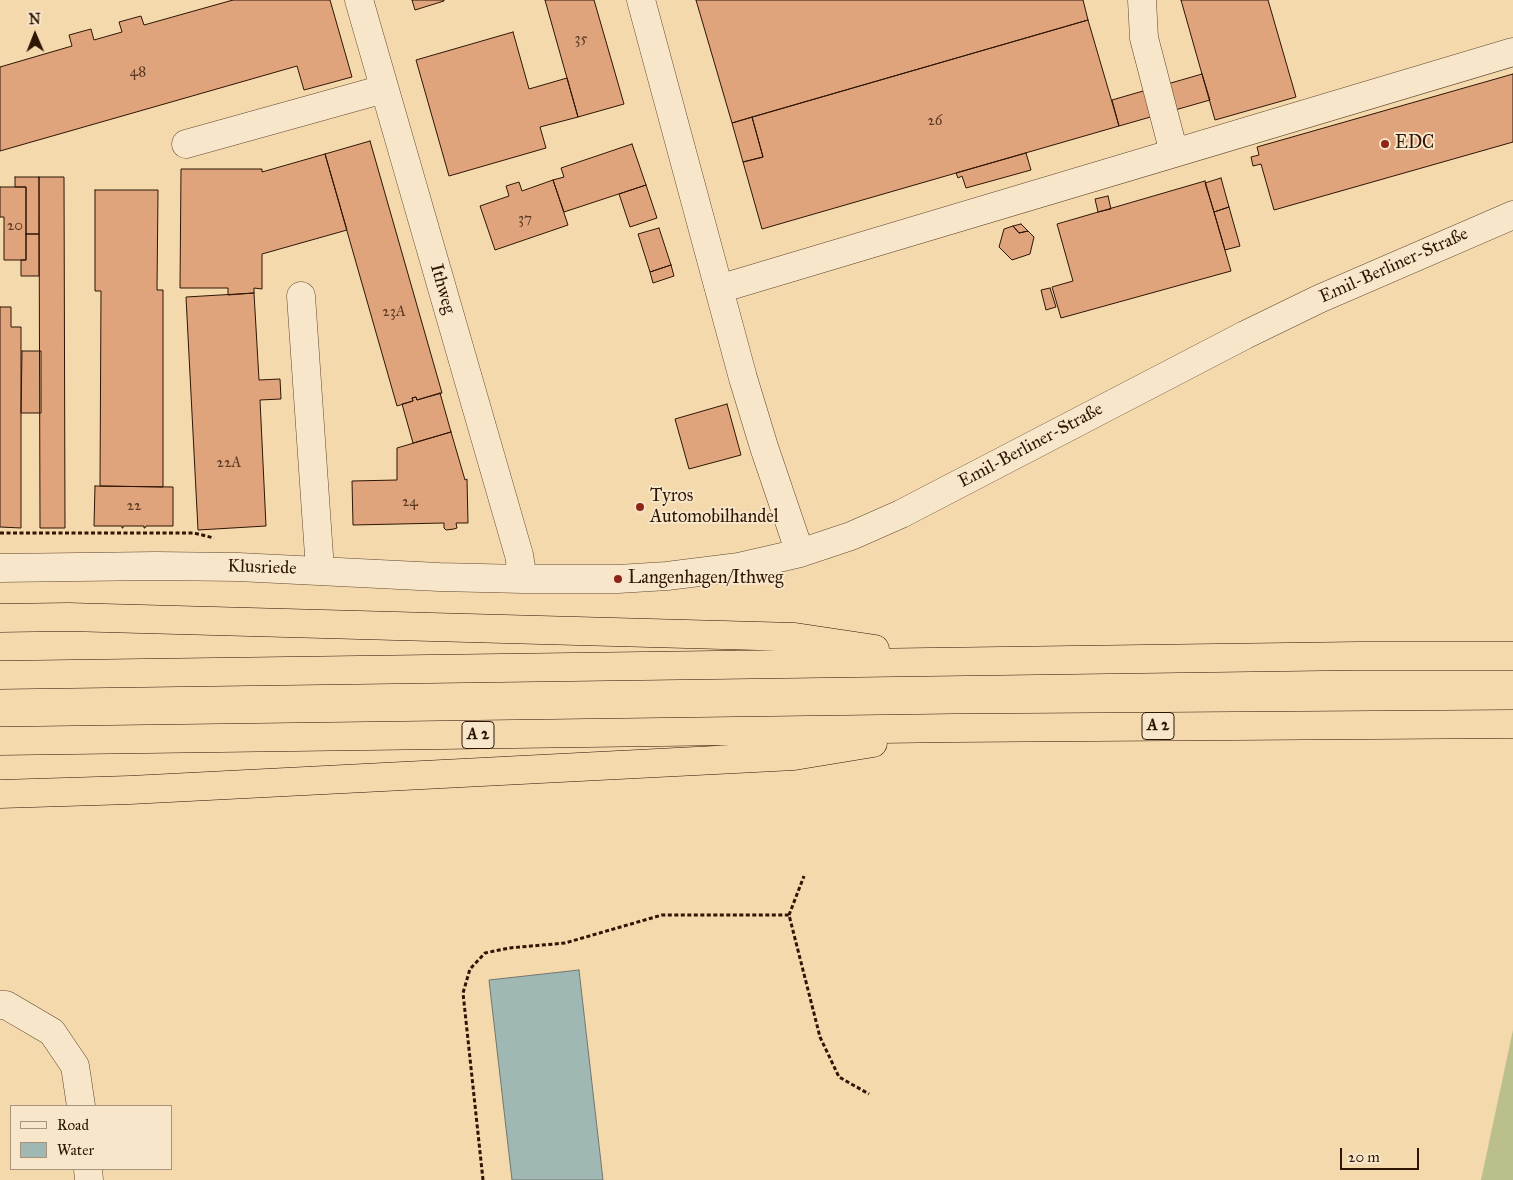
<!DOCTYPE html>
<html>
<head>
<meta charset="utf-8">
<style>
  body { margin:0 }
  #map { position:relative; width:1513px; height:1180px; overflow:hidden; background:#f4d9ad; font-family:"IM FELL Great Primer",serif }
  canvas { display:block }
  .legend { position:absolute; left:10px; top:1105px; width:162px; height:65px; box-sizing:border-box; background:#f8e6ca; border:1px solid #a7927b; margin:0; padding:6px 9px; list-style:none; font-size:15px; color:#2e1504 }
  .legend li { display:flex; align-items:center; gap:10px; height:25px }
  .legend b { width:25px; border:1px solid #a7927b }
  .north { position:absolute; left:10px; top:10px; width:50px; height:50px; -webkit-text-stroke:4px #f8e6ca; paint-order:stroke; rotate:359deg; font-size:14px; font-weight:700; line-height:20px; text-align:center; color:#2e1504 }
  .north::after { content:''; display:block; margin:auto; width:18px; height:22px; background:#2e1504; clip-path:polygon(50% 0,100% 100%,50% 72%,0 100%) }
  .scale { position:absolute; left:1340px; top:1148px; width:79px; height:22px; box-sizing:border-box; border:2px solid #2e1504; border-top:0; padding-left:6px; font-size:15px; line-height:18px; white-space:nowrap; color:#2e1504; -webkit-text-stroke:4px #f8e6ca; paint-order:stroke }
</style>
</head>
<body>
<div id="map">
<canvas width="1513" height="1180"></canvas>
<ul class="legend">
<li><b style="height:6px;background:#f8e6ca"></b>Road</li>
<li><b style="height:14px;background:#9fb8b4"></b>Water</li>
</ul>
<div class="north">N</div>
<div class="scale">20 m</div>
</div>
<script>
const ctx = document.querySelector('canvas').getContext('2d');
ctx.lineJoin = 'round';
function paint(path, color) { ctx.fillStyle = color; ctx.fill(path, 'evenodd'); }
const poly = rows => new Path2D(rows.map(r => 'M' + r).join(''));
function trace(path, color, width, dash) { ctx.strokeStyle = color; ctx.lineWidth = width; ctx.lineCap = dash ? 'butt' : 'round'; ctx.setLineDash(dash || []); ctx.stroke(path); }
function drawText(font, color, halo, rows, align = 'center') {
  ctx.font = font + ' "IM FELL Great Primer",serif'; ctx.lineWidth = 4; ctx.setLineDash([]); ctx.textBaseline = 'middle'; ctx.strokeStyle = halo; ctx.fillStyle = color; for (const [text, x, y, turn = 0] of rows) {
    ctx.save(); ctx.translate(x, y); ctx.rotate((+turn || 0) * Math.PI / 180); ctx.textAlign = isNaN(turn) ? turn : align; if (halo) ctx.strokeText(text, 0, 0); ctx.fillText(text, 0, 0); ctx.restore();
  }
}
paint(poly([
  [1513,1030,1513,1180,1481,1180]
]), '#babf8b');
const water = poly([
  [579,970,603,1180,512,1180,489,980,579,970]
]);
paint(water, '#9fb8b4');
trace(water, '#72776e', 1);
const building = poly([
  [233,0,330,0,352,77,304,90,297,66,0,151,0,67,72,46,69,35,91,29,94,40,122,32,119,22,141,16,144,25,233,0],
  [412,0,444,0,444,1,415,10,412,0],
  [545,0,594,0,624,104,578,117,545,0],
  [696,0,1083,0,1088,20,732,123,696,0],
  [1181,0,1268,0,1296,97,1215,120,1181,0],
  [1088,20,1119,126,762,229,743,162,763,157,752,117,1088,20],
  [513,32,529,89,567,78,578,117,540,127,546,148,449,176,416,60,513,32],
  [1202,74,1210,100,1119,126,1112,100,1202,74],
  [1513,74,1513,142,1274,210,1261,164,1253,166,1251,157,1259,155,1257,147,1513,74],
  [752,117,763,157,743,162,732,123,752,117],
  [370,141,442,393,417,400,416,397,412,398,413,401,397,406,325,154,370,141],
  [632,144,646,185,564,212,553,180,564,177,561,168,632,144],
  [1026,153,1031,170,966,188,962,176,958,178,956,173,1026,153],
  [325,154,347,230,262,254,262,289,254,288,254,293,228,295,228,288,180,288,181,169,262,169,262,172,325,154],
  [15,177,39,177,39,234,26,234,26,187,15,187,15,177],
  [39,177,64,177,65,528,40,528,39,177],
  [1221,178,1229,207,1214,212,1205,183,1221,178],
  [553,180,568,225,495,250,480,206,509,196,506,186,519,182,522,191,553,180],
  [1205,181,1231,271,1061,318,1052,287,1073,281,1057,224,1205,181],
  [646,185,657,218,630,227,619,194,646,185],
  [0,187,26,187,26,260,4,260,4,217,0,217,0,187],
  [95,190,158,190,157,290,163,290,163,487,100,486,101,291,95,291,95,190],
  [1108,196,1111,209,1098,212,1095,199,1108,196],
  [1229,207,1240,246,1225,250,1214,212,1229,207],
  [1021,224,1028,231,1019,233,1013,226,1021,224],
  [1013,226,1019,233,1028,231,1034,237,1030,254,1012,260,999,247,1004,229,1013,226],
  [659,228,671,265,650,272,638,234,659,228],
  [26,234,39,234,39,276,21,276,21,260,26,260,26,234],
  [671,265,674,276,653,283,650,272,671,265],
  [1050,288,1056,307,1046,310,1041,290,1050,288],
  [254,293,259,380,280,379,281,399,260,400,266,526,198,530,186,297,254,293],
  [0,307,11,307,11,327,21,327,21,528,0,527,0,307],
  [22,351,41,351,41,413,21,413,22,351],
  [440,393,451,432,413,443,402,404,413,401,412,398,416,397,417,400,440,393],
  [727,404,741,455,689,469,675,419,727,404],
  [451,432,465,480,467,479,468,523,456,523,457,528,454,529,446,530,444,528,444,523,353,525,352,481,397,480,397,448,451,432],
  [95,486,173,487,173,526,146,526,145,528,144,528,144,526,123,526,123,528,122,528,122,526,94,526,95,486]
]);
paint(building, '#dfa47c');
trace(building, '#2e1504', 1);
const minor = poly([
  [359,0,519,555,523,579],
  [641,0,743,378,764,447,800,553],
  [1142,0,1144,38,1174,153],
  [186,144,384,89],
  [719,289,1513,52],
  [301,296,320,570],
  [0,568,156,566,238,567,439,577,523,579,618,579,667,576,739,567,800,553,851,536,901,514,1245,335,1319,299,1513,215],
  [0,1005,6,1005,52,1032,75,1066,81,1106],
  [88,1169,89,1180]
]);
const highway = poly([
  [0,618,68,617,795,637,875,649],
  [0,675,1358,656,1513,656],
  [0,741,955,728,1513,724],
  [0,794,130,790,794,756,873,743]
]);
trace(minor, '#60462e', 29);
trace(highway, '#2e1504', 29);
trace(poly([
  [0,533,194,533,214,538],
  [789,915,804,876],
  [483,1180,463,993,470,969,485,953,509,948,565,943,662,915,789,915,820,1037,839,1077,869,1094]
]), '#2e1504', 3, [4, 2.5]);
trace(minor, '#f8e6ca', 28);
trace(highway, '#f4d9ad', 28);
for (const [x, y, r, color] of [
  [1385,144,5,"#8f2418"],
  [640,507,5,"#8f2418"],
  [618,579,5,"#8f2418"]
]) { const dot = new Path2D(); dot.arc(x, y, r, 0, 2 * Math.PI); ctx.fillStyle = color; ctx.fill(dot); trace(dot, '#f8e6ca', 2); }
drawText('15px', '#5a3922', null, [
  ["35",581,39],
  ["48",138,72],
  ["26",935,121],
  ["37",525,219],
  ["20",15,226],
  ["23A",394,312],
  ["22A",229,463],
  ["24",410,502],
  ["22",134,506]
]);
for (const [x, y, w] of [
  [1158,726,32],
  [478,735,32]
]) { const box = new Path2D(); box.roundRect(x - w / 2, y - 13.5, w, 27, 4); ctx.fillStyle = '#f8e6ca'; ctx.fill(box); trace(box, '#2e1504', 1); }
drawText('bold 16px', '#2e1504', null, [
  ["A 2",1158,726],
  ["A 2",478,735]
]);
drawText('18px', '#2e1504', '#f8e6ca', [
  ["EDC",1395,144],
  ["Tyros",650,497],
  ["Automobilhandel",650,518],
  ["Langenhagen/Ithweg",628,579]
], 'left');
drawText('18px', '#2e1504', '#f8e6ca', [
  ["Emil-Berliner-Straße",1394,266,-24],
  ["Ithweg",442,289,74],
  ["Emil-Berliner-Straße",1031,446,-28],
  ["Klusriede",262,568,2]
]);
</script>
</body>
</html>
